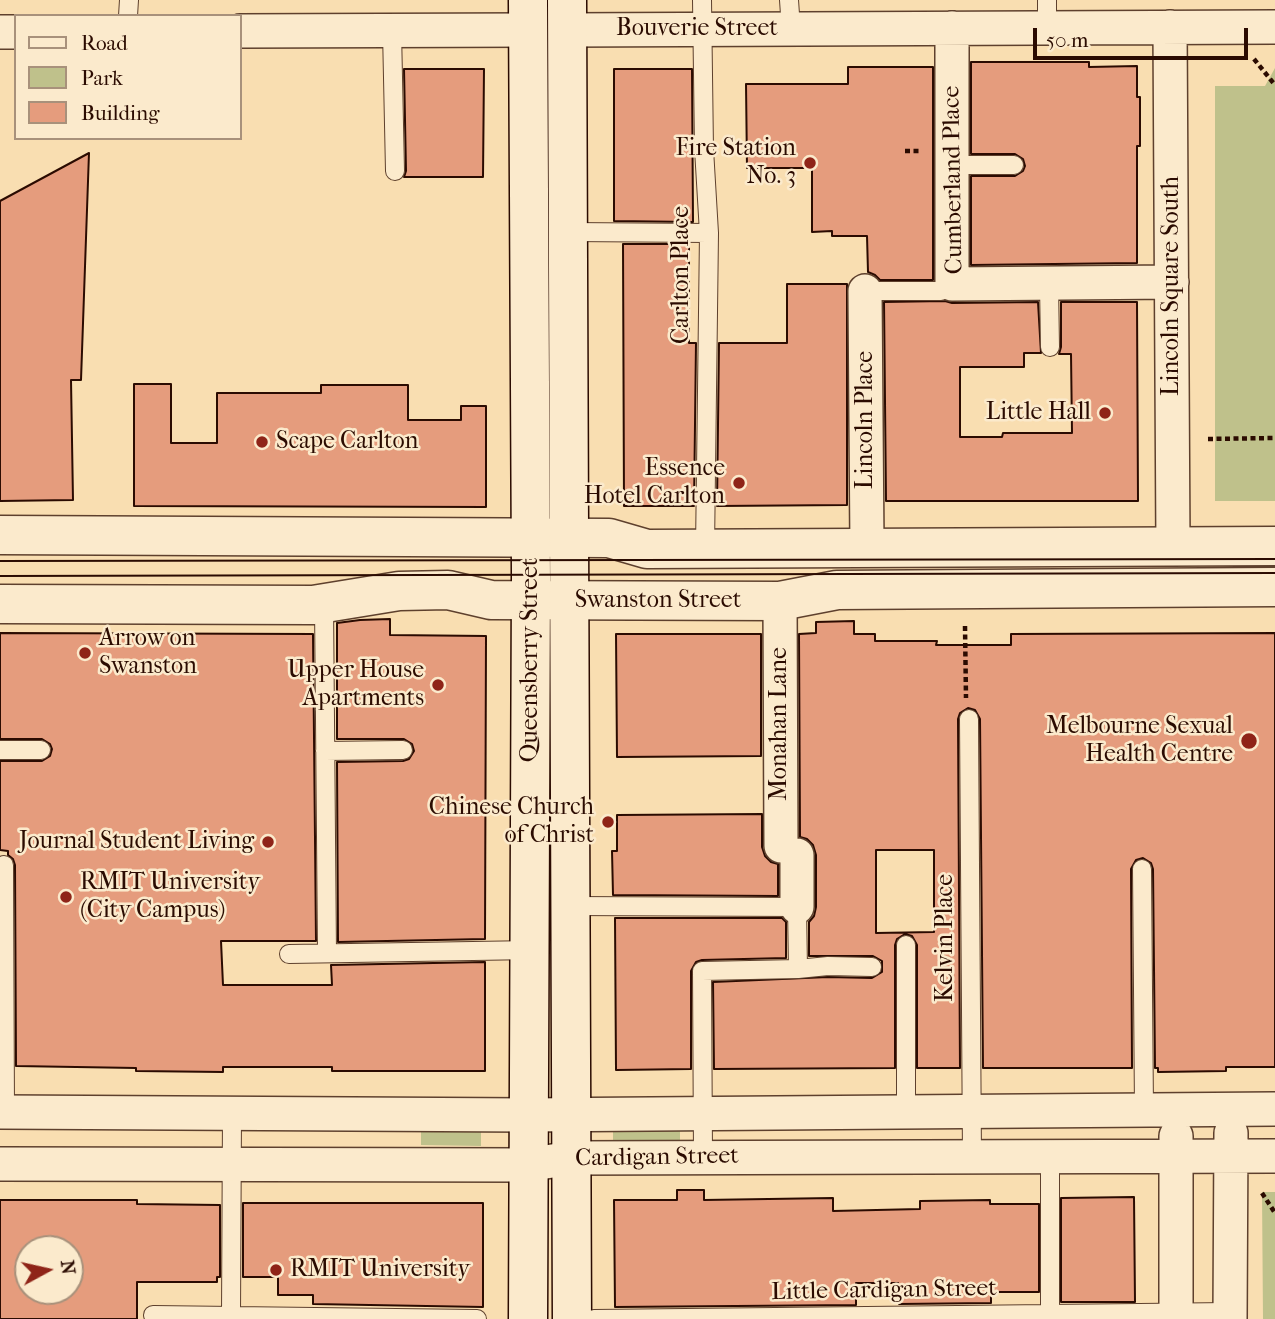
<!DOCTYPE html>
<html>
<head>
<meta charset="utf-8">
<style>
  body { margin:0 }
  #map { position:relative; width:1275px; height:1319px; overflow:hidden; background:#f9deb1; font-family:"IM FELL French Canon",serif }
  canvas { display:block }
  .legend { position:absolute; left:14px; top:14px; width:228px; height:126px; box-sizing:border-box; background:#fbeacc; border:2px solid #a8917b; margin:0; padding:9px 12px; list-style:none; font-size:21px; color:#2b0b01 }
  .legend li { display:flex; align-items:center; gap:14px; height:35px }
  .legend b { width:35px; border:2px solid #a8917b }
  .north { position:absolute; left:14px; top:1235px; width:70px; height:70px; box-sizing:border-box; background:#fbeacc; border:2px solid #a8917b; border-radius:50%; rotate:82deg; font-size:19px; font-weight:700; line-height:28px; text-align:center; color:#2b0b01 }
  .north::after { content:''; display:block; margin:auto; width:24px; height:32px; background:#8f2418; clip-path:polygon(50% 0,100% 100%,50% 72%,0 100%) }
  .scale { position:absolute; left:1033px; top:28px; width:215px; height:32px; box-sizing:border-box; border:4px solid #2b0b01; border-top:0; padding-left:9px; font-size:21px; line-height:24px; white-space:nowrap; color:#2b0b01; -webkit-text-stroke:5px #fbeacc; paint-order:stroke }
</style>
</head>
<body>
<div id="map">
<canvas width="1275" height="1319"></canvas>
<ul class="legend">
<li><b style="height:9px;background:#fbeacc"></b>Road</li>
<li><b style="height:19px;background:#bfc18b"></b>Park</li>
<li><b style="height:19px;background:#e59c7d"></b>Building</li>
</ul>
<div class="north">N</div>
<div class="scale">50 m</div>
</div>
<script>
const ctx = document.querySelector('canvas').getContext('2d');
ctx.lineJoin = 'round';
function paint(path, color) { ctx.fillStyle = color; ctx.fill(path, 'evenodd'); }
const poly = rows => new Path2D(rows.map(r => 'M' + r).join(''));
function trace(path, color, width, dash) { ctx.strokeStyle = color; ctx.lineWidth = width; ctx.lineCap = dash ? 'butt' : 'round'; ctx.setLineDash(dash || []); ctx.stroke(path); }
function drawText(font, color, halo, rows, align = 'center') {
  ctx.font = font + ' "IM FELL French Canon",serif'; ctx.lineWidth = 5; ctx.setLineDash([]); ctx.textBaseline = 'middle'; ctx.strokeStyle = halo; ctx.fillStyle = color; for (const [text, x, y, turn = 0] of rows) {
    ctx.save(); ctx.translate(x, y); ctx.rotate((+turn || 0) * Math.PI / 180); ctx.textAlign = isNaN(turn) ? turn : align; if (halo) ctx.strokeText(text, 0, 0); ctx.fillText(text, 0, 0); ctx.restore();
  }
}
paint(poly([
  [1275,68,1275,501,1215,501,1215,86,1265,86],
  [421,1122,481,1123,481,1146,421,1145],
  [613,1122,680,1122,680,1144,613,1144],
  [1262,1192,1275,1192,1275,1319,1263,1319]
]), '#bfc18b');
const building = poly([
  [971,62,1089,62,1089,67,1137,66,1137,97,1140,97,1140,146,1137,146,1137,263,971,265,971,176,1015,176,1023,171,1025,166,1023,159,1015,154,971,154,971,62],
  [848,67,933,67,933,280,880,280,875,275,868,272,867,236,832,236,832,231,812,232,812,168,747,168,746,84,848,84,848,67],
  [404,69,484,69,483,177,404,177,406,171,404,69],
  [614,69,692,69,693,222,614,221,614,69],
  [89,153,81,380,71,380,73,500,0,501,0,201,89,153],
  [623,244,689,244,689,343,696,343,694,506,624,506,623,244],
  [787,284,847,284,847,505,717,506,719,343,787,343,787,284],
  [945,301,952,303,1038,302,1041,353,1024,353,1024,367,960,367,960,437,1002,437,1003,433,1072,433,1071,354,1059,354,1061,347,1061,302,1137,302,1138,501,886,501,884,302,945,301],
  [134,384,171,384,171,443,217,443,217,393,321,393,321,385,408,385,408,420,461,420,461,406,486,406,486,507,134,506,134,384],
  [390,619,390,635,486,636,485,939,338,942,337,762,403,761,409,759,414,751,412,744,404,739,337,739,337,623,360,620,390,619],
  [854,621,854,634,875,634,875,641,937,641,936,645,1011,645,1011,634,1275,633,1275,1067,1226,1067,1226,1071,1158,1072,1158,1068,1155,1068,1153,869,1151,863,1143,858,1136,860,1131,869,1132,1068,983,1068,980,719,975,710,968,708,960,713,958,719,960,1068,917,1068,917,945,912,936,905,934,897,939,895,945,895,1068,714,1069,713,982,828,977,872,978,882,972,882,961,873,956,809,956,809,922,814,916,816,907,816,855,813,845,807,839,800,837,799,634,816,633,816,622,854,621],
  [876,850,934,850,934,932,876,933,876,850],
  [0,633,313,634,316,941,221,941,223,985,332,985,331,965,485,962,485,1071,332,1071,332,1067,223,1067,223,1072,136,1071,136,1068,16,1066,15,865,13,859,8,855,8,851,0,850,0,761,42,761,50,756,52,749,50,744,42,739,0,739,0,633],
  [616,634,761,634,761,756,617,757,616,634],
  [762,814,762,847,765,856,771,862,778,864,778,896,613,895,612,851,617,851,617,815,762,814],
  [615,918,782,918,786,922,786,958,702,960,696,962,691,971,691,1069,616,1070,615,918],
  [677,1190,704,1190,704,1200,833,1198,833,1211,920,1209,920,1201,990,1200,990,1204,1039,1204,1039,1292,991,1292,991,1303,899,1304,898,1283,856,1283,856,1305,615,1307,614,1200,677,1200,677,1190],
  [1134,1197,1135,1302,1061,1302,1061,1198,1134,1197],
  [0,1200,137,1200,137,1204,220,1205,220,1277,217,1277,217,1282,137,1282,137,1319,0,1319,0,1200],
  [28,1249,70,1249,70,1291,28,1291,28,1249],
  [243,1203,483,1203,483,1307,313,1304,313,1295,278,1295,278,1277,243,1277,243,1203]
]);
paint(building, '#e59c7d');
trace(building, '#2b0b01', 2);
const service = poly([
  [702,0,704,149,709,233,705,549],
  [789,0,791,29],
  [128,16,129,0],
  [1047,28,1047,0],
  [392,31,395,171],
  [953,165,1014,165],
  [568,232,709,233],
  [1049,284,1050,347],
  [865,291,941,291,952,284],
  [324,604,327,953],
  [969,719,972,1157],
  [0,750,41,750],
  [325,751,403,750],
  [4,865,5,1112],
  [1142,869,1144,1110],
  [569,906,797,907,798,969,702,971,703,1156],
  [289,954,534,950],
  [798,969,828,966,872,967],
  [906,1112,906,945],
  [1050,1313,1050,1156],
  [153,1315,477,1319],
  [231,1315,232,1113],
  [594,1319,1230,1312]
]);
const minor = poly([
  [1170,27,1173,546],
  [952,28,952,284,1172,282],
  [566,30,1275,27],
  [240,31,528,30],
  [0,32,16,32],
  [865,291,867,548],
  [780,601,781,846],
  [797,907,797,855],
  [0,1112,527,1115,1275,1109],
  [0,1164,527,1165,571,1158,1275,1156],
  [1176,1319,1176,1136],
  [1230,1319,1231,1133]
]);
const tertiary = poly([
  [0,535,609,538,647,549,1275,546],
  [0,604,313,605,399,591,448,590,491,600,780,601,837,590,1275,587]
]);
const secondary = poly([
  [567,0,572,1319],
  [528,1319,531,576,528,0]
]);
trace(service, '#5e402d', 20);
trace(minor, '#5e402d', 36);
trace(tertiary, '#5e402d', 41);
trace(secondary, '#2b0b01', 41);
trace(poly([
  [1254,59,1275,85],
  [905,151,922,151],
  [1208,439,1275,438],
  [965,626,966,698],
  [1262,1193,1275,1213]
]), '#2b0b01', 4.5, [5, 3.5]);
trace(service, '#fbeacc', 18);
trace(minor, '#fbeacc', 33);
trace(tertiary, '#fbeacc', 38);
trace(secondary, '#fbeacc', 38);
trace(poly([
  [0,561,1275,559],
  [0,576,1275,573]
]), '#2b0b01', 2);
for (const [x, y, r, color] of [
  [810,163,7,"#8f2418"],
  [1105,413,7,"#8f2418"],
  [262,442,7,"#8f2418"],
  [739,483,7,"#8f2418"],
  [85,653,7,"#8f2418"],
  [438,685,7,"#8f2418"],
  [1249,741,9,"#8f2418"],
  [608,822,7,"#8f2418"],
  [268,842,7,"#8f2418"],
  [66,897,7,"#8f2418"],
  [276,1270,7,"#8f2418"]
]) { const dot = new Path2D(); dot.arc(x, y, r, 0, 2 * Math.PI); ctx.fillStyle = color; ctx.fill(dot); trace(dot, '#fbeacc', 2.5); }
drawText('24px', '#2b0b01', '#fbeacc', [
  ["Bouverie Street",697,29],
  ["Cumberland Place",954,180,-91],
  ["Carlton Place",682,275,-90],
  ["Lincoln Square South",1172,286,-90],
  ["Lincoln Place",866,420,-90],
  ["Swanston Street",658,601],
  ["Queensberry Street",531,660,-90],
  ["Monahan Lane",780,724,-90],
  ["Kelvin Place",946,938,-90],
  ["Cardigan Street",657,1158,-1],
  ["Little Cardigan Street",884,1291,-1]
]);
drawText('24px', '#2b0b01', '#fbeacc', [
  ["Fire Station",796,149],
  ["No. 3",796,177],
  ["Little Hall",1091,413],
  ["Scape Carlton",276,442,"left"],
  ["Essence",725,469],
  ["Hotel Carlton",725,497],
  ["Arrow on",99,639,"left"],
  ["Swanston",99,667,"left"],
  ["Upper House",424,671],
  ["Apartments",424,699],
  ["Melbourne Sexual",1233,727],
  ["Health Centre",1233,755],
  ["Chinese Church",594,808],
  ["of Christ",594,836],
  ["Journal Student Living",254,842],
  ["RMIT University",80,883,"left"],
  ["(City Campus)",80,911,"left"],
  ["RMIT University",290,1270,"left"]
], 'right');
</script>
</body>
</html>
